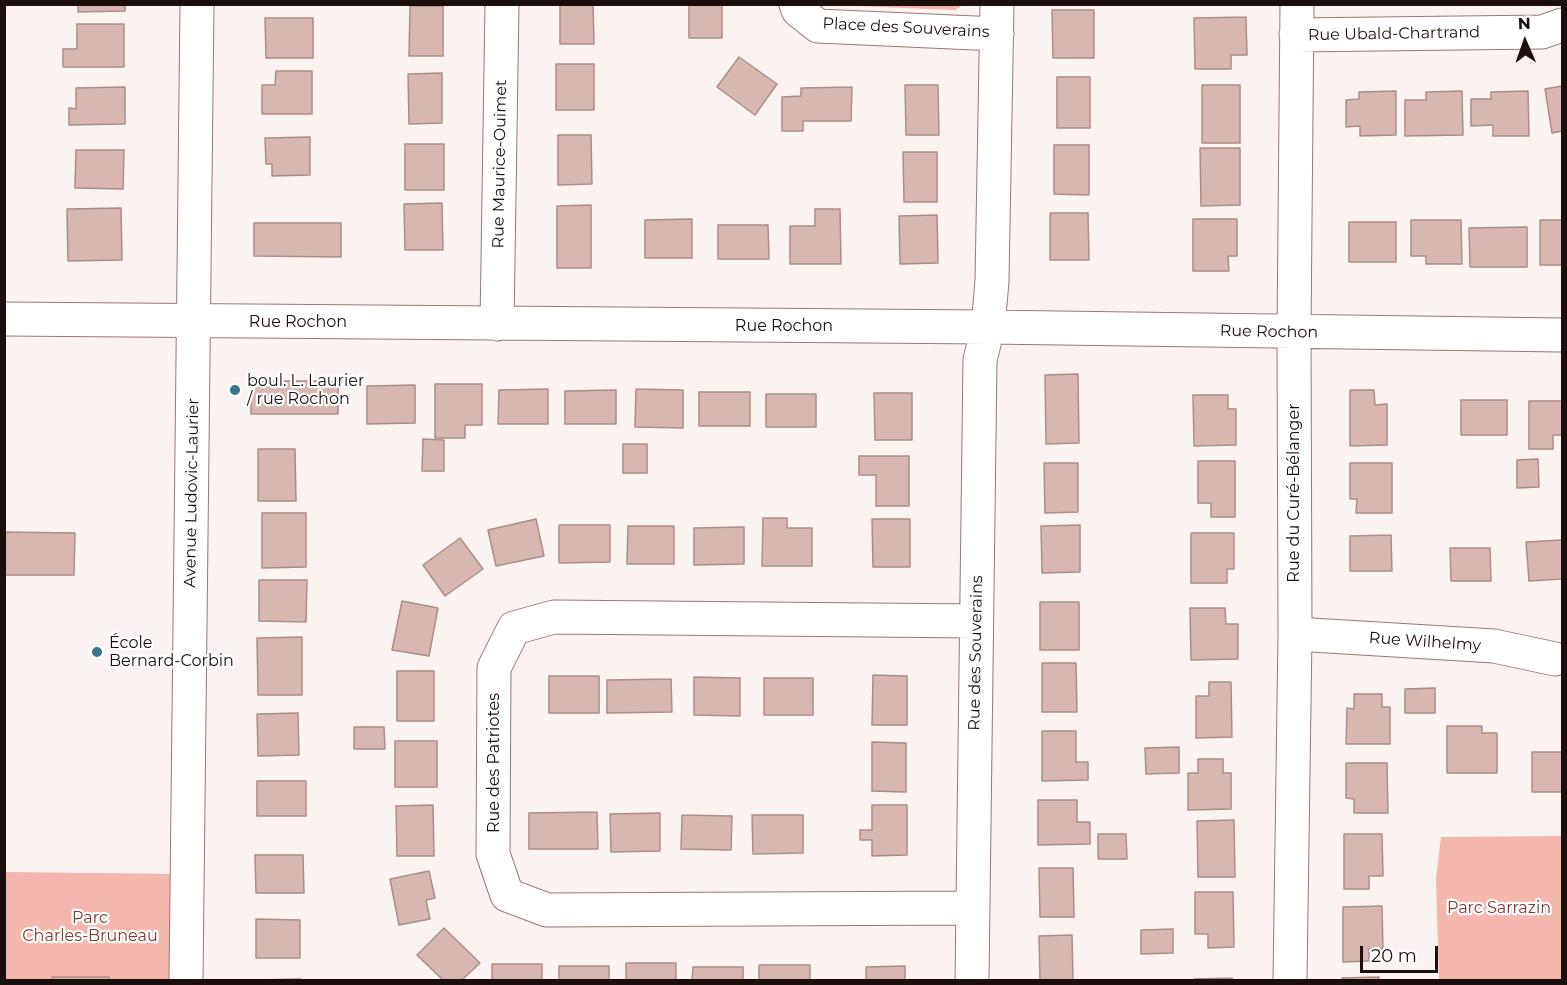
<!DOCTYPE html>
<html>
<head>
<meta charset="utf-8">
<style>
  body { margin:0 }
  #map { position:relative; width:1567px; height:985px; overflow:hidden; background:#fbf3f2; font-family:Montserrat,sans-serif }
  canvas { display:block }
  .frame { position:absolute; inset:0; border:6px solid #1a0f0d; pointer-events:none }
  .north { position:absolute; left:1495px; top:12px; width:60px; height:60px; -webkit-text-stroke:4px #fff; paint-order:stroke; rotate:358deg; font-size:16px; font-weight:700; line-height:24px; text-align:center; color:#1a0f0d }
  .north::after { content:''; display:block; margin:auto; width:21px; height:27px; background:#1a0f0d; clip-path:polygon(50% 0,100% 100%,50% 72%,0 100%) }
  .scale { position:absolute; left:1360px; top:946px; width:78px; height:27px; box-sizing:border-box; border:3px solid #1a0f0d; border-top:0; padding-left:8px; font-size:18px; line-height:21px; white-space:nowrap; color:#1a0f0d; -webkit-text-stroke:4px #fff; paint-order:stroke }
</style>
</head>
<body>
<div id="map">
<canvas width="1567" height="985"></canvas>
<div class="frame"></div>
<div class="north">N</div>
<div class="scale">20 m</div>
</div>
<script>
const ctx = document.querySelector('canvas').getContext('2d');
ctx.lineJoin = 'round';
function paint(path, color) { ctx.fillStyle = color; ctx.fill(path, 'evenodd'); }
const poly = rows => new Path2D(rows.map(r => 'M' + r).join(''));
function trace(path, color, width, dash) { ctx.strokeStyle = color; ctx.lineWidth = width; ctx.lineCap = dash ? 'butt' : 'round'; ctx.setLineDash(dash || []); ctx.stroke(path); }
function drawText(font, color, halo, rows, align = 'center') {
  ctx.font = font + ' Montserrat,sans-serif'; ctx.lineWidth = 4.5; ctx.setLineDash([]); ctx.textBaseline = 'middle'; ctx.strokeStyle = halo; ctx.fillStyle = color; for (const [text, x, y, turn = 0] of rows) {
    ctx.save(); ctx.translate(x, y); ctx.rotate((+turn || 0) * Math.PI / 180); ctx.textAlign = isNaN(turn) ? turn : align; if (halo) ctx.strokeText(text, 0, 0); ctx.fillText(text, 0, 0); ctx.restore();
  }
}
paint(poly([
  [830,5,830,4,963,5,955,10],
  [1562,836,1562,980,1439,980,1436,879,1441,837],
  [5,872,186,874,186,980,5,980]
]), '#f3b7ae');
const building = poly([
  [78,4,125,4,125,11,78,12,78,4],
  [560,4,593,4,594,44,560,44,560,4],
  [689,4,722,4,722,38,689,38,689,4],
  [410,6,443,6,443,56,409,56,410,6],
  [1052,10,1094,10,1094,58,1053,58,1052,10],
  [1246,17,1247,55,1231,55,1231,69,1195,69,1194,18,1246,17],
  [265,18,313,18,313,58,266,58,265,18],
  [77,24,124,24,124,67,63,67,63,49,77,49,77,24],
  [739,57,777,84,755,115,717,87,739,57],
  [556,64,594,64,594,110,556,110,556,64],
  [276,71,312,71,312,114,262,114,262,85,275,85,276,71],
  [442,73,442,123,409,124,408,74,442,73],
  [1057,77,1090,77,1090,128,1057,128,1057,77],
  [905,85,938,85,939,135,906,135,905,85],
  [1202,85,1240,85,1240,143,1202,143,1202,85],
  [1562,86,1562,131,1552,133,1545,89,1562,86],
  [125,87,125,124,69,125,69,108,76,109,76,88,125,87],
  [852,87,851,121,803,121,803,131,782,131,782,97,801,96,801,88,852,87],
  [1396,91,1396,135,1360,136,1360,126,1346,127,1346,100,1359,99,1359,92,1396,91],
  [1462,91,1463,135,1405,136,1405,100,1426,100,1426,92,1462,91],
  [1528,91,1529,136,1493,136,1493,125,1471,126,1471,99,1491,99,1491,92,1528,91],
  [558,135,591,135,592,184,558,185,558,135],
  [310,137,310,175,272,176,272,164,266,164,265,138,310,137],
  [405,144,444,144,444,190,405,190,405,144],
  [1054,145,1089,145,1089,195,1054,194,1054,145],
  [1200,148,1240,148,1240,205,1201,206,1200,148],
  [76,150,124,150,123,189,75,188,76,150],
  [903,152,937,152,937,202,904,202,903,152],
  [442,203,443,250,405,250,404,204,442,203],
  [591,205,591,268,557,268,557,206,591,205],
  [121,208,122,260,68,261,67,209,121,208],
  [815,209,840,209,841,264,790,264,790,226,815,226,815,209],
  [1050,213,1088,213,1089,260,1050,260,1050,213],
  [937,215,938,263,900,264,899,216,937,215],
  [692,219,692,258,645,258,645,220,692,219],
  [1193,219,1237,219,1237,256,1228,256,1229,271,1193,271,1193,219],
  [1411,220,1461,220,1462,264,1426,264,1426,256,1411,256,1411,220],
  [1540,220,1562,220,1562,265,1540,265,1540,220],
  [1349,222,1396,222,1396,262,1349,262,1349,222],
  [254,223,341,223,341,257,254,256,254,223],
  [718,225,768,225,769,259,718,259,718,225],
  [1527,227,1527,267,1470,267,1469,228,1527,227],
  [1078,374,1079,443,1046,444,1045,375,1078,374],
  [251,381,338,381,338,414,251,414,251,381],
  [435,384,482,384,482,425,465,425,465,438,435,438,435,384],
  [415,385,415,423,367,424,367,386,415,385],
  [548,389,548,424,498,424,499,390,548,389],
  [636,389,683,390,683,428,635,427,636,389],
  [616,390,616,424,565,424,565,391,616,390],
  [1350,390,1374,390,1375,405,1387,404,1387,445,1350,446,1350,390],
  [699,392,750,392,750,426,699,426,699,392],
  [874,393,912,393,912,440,875,440,874,393],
  [766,394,816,394,816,427,766,427,766,394],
  [1193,395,1228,395,1228,409,1236,409,1236,445,1194,446,1193,395],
  [1461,400,1507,400,1507,435,1461,435,1461,400],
  [1529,401,1562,401,1562,435,1553,435,1553,449,1529,449,1529,401],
  [423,439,444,440,444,471,422,471,423,439],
  [623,444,647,444,647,473,623,473,623,444],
  [258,449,295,449,296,501,258,501,258,449],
  [859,456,909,456,909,506,876,506,876,475,859,475,859,456],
  [1538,459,1539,487,1517,488,1517,460,1538,459],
  [1198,461,1235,461,1235,517,1211,517,1211,503,1198,503,1198,461],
  [1044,463,1078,463,1078,512,1045,513,1044,463],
  [1350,463,1392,463,1392,513,1356,513,1357,499,1350,499,1350,463],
  [262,513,306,513,306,567,262,568,262,513],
  [763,518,787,518,787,528,812,528,812,566,762,566,763,518],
  [536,519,544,556,496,566,488,530,536,519],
  [872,519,910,519,910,567,873,567,872,519],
  [559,525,610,525,610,562,559,563,559,525],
  [1080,525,1080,572,1042,573,1041,526,1080,525],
  [628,526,674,526,674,564,627,564,628,526],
  [744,527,744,564,694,565,694,528,744,527],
  [4,532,75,533,74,575,4,575,4,532],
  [1191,533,1234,533,1234,569,1227,569,1227,583,1191,583,1191,533],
  [1391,535,1392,571,1350,571,1350,536,1391,535],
  [460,538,483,569,445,596,423,565,460,538],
  [1562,540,1562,579,1529,581,1526,542,1562,540],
  [1450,548,1490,548,1491,581,1451,581,1450,548],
  [259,580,307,580,306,622,259,621,259,580],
  [402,601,438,608,429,656,392,650,402,601],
  [1040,602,1079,602,1079,650,1040,650,1040,602],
  [1190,608,1225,608,1226,624,1238,624,1238,659,1191,660,1190,608],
  [302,637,302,695,258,695,257,638,302,637],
  [1042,663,1076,663,1077,712,1042,712,1042,663],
  [397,671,434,671,434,721,397,721,397,671],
  [873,675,907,676,907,725,872,725,873,675],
  [549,676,599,676,599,713,549,713,549,676],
  [694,677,740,678,740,716,694,715,694,677],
  [764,678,813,678,813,715,764,715,764,678],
  [671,679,672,712,607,713,607,680,671,679],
  [1209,682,1231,682,1232,737,1196,738,1196,696,1209,696,1209,682],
  [1435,688,1435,713,1405,713,1405,689,1435,688],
  [1354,694,1382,694,1382,707,1390,707,1390,744,1346,744,1347,708,1354,709,1354,694],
  [298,713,299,755,258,756,257,714,298,713],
  [1447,726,1482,726,1482,733,1497,733,1497,773,1447,773,1447,726],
  [354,727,384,727,385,749,354,749,354,727],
  [1042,731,1076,731,1076,762,1088,762,1088,780,1042,781,1042,731],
  [395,741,437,741,437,787,395,787,395,741],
  [872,742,906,743,906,792,872,791,872,742],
  [1179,747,1179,773,1146,774,1145,748,1179,747],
  [1532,752,1562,752,1562,792,1532,792,1532,752],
  [1198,759,1223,759,1223,773,1231,773,1231,809,1188,810,1188,773,1198,773,1198,759],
  [1346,763,1387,763,1388,813,1354,813,1354,799,1346,798,1346,763],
  [257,781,306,781,306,816,257,816,257,781],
  [1038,800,1077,800,1077,822,1090,822,1090,844,1038,845,1038,800],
  [433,805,434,856,397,856,396,806,433,805],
  [872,805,907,805,907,855,872,856,872,840,860,840,860,830,872,830,872,805],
  [597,812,598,849,529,849,529,813,597,812],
  [660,813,660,851,611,852,610,814,660,813],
  [682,815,732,816,731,850,681,849,682,815],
  [752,815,803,815,803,853,753,854,752,815],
  [1234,820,1235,877,1198,877,1197,821,1234,820],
  [1098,834,1126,834,1127,859,1098,859,1098,834],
  [1344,834,1382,834,1383,876,1369,876,1369,889,1344,889,1344,834],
  [255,855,303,855,304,893,256,893,255,855],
  [1039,868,1073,868,1074,917,1040,917,1039,868],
  [429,871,435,898,426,900,430,919,399,925,390,879,429,871],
  [1195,892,1233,892,1234,947,1208,948,1208,934,1195,934,1195,892],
  [1382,906,1383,949,1369,949,1369,961,1343,962,1343,907,1382,906],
  [256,919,300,920,300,958,256,958,256,919],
  [444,928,480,963,462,980,443,980,417,955,444,928],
  [1173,929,1173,953,1141,954,1141,930,1173,929],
  [1072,935,1073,980,1040,980,1039,936,1072,935],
  [626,963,676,963,676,980,626,980,626,963],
  [492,964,542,964,542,980,492,980,492,964],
  [759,965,810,965,810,980,759,980,759,965],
  [559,966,609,966,609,980,559,980,559,966],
  [905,966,905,980,866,980,866,967,905,966],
  [693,967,743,967,743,980,692,980,693,967],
  [52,977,109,977,109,980,52,980,52,977],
  [1379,977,1379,980,1342,980,1342,978,1379,977],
  [1232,978,1233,980,1194,980,1194,979,1232,978],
  [301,979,301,980,257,980,301,979]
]);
paint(building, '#d8b6b1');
trace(building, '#ad8d87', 1.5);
const minor = poly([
  [796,4,798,10,818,26,997,34],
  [1296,35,1542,32,1562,25],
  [4,319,988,327,1562,335],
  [497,324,502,4],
  [1295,634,1494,646,1555,659],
  [973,908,547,910,507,895,493,854,494,668,514,628,554,617,976,621],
  [186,980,197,4],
  [972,980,980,360,988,327,992,281,997,4],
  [1290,980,1295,634,1294,332,1297,4]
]);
trace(minor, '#977873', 35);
trace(minor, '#fff', 33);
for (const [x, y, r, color] of [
  [235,390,6,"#36758a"],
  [97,652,6,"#36758a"]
]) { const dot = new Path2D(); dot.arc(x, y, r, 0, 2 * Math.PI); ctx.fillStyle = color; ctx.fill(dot); trace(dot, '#fff', 2); }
drawText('16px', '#1a0f0d', '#fff', [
  ["Place des Souverains",906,28,3],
  ["Rue Ubald-Chartrand",1394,34,-1],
  ["Rue Maurice-Ouimet",500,164,-89],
  ["Rue Rochon",298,322],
  ["Rue Rochon",784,326],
  ["Rue Rochon",1269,332,1],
  ["Avenue Ludovic-Laurier",192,493,-89],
  ["Rue du Curé-Bélanger",1294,493,-90],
  ["Rue Wilhelmy",1425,642,4],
  ["Rue des Souverains",976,653,-89],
  ["Rue des Patriotes",494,763,-90]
]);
drawText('16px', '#1a0f0d', '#fff', [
  ["boul. L. Laurier",247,381],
  ["/ rue Rochon",247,399],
  ["École",109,643],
  ["Bernard-Corbin",109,661]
], 'left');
drawText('16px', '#83372e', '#fff', [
  ["Parc Sarrazin",1499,908],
  ["Parc",90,918],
  ["Charles-Bruneau",90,936]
]);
</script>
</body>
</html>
